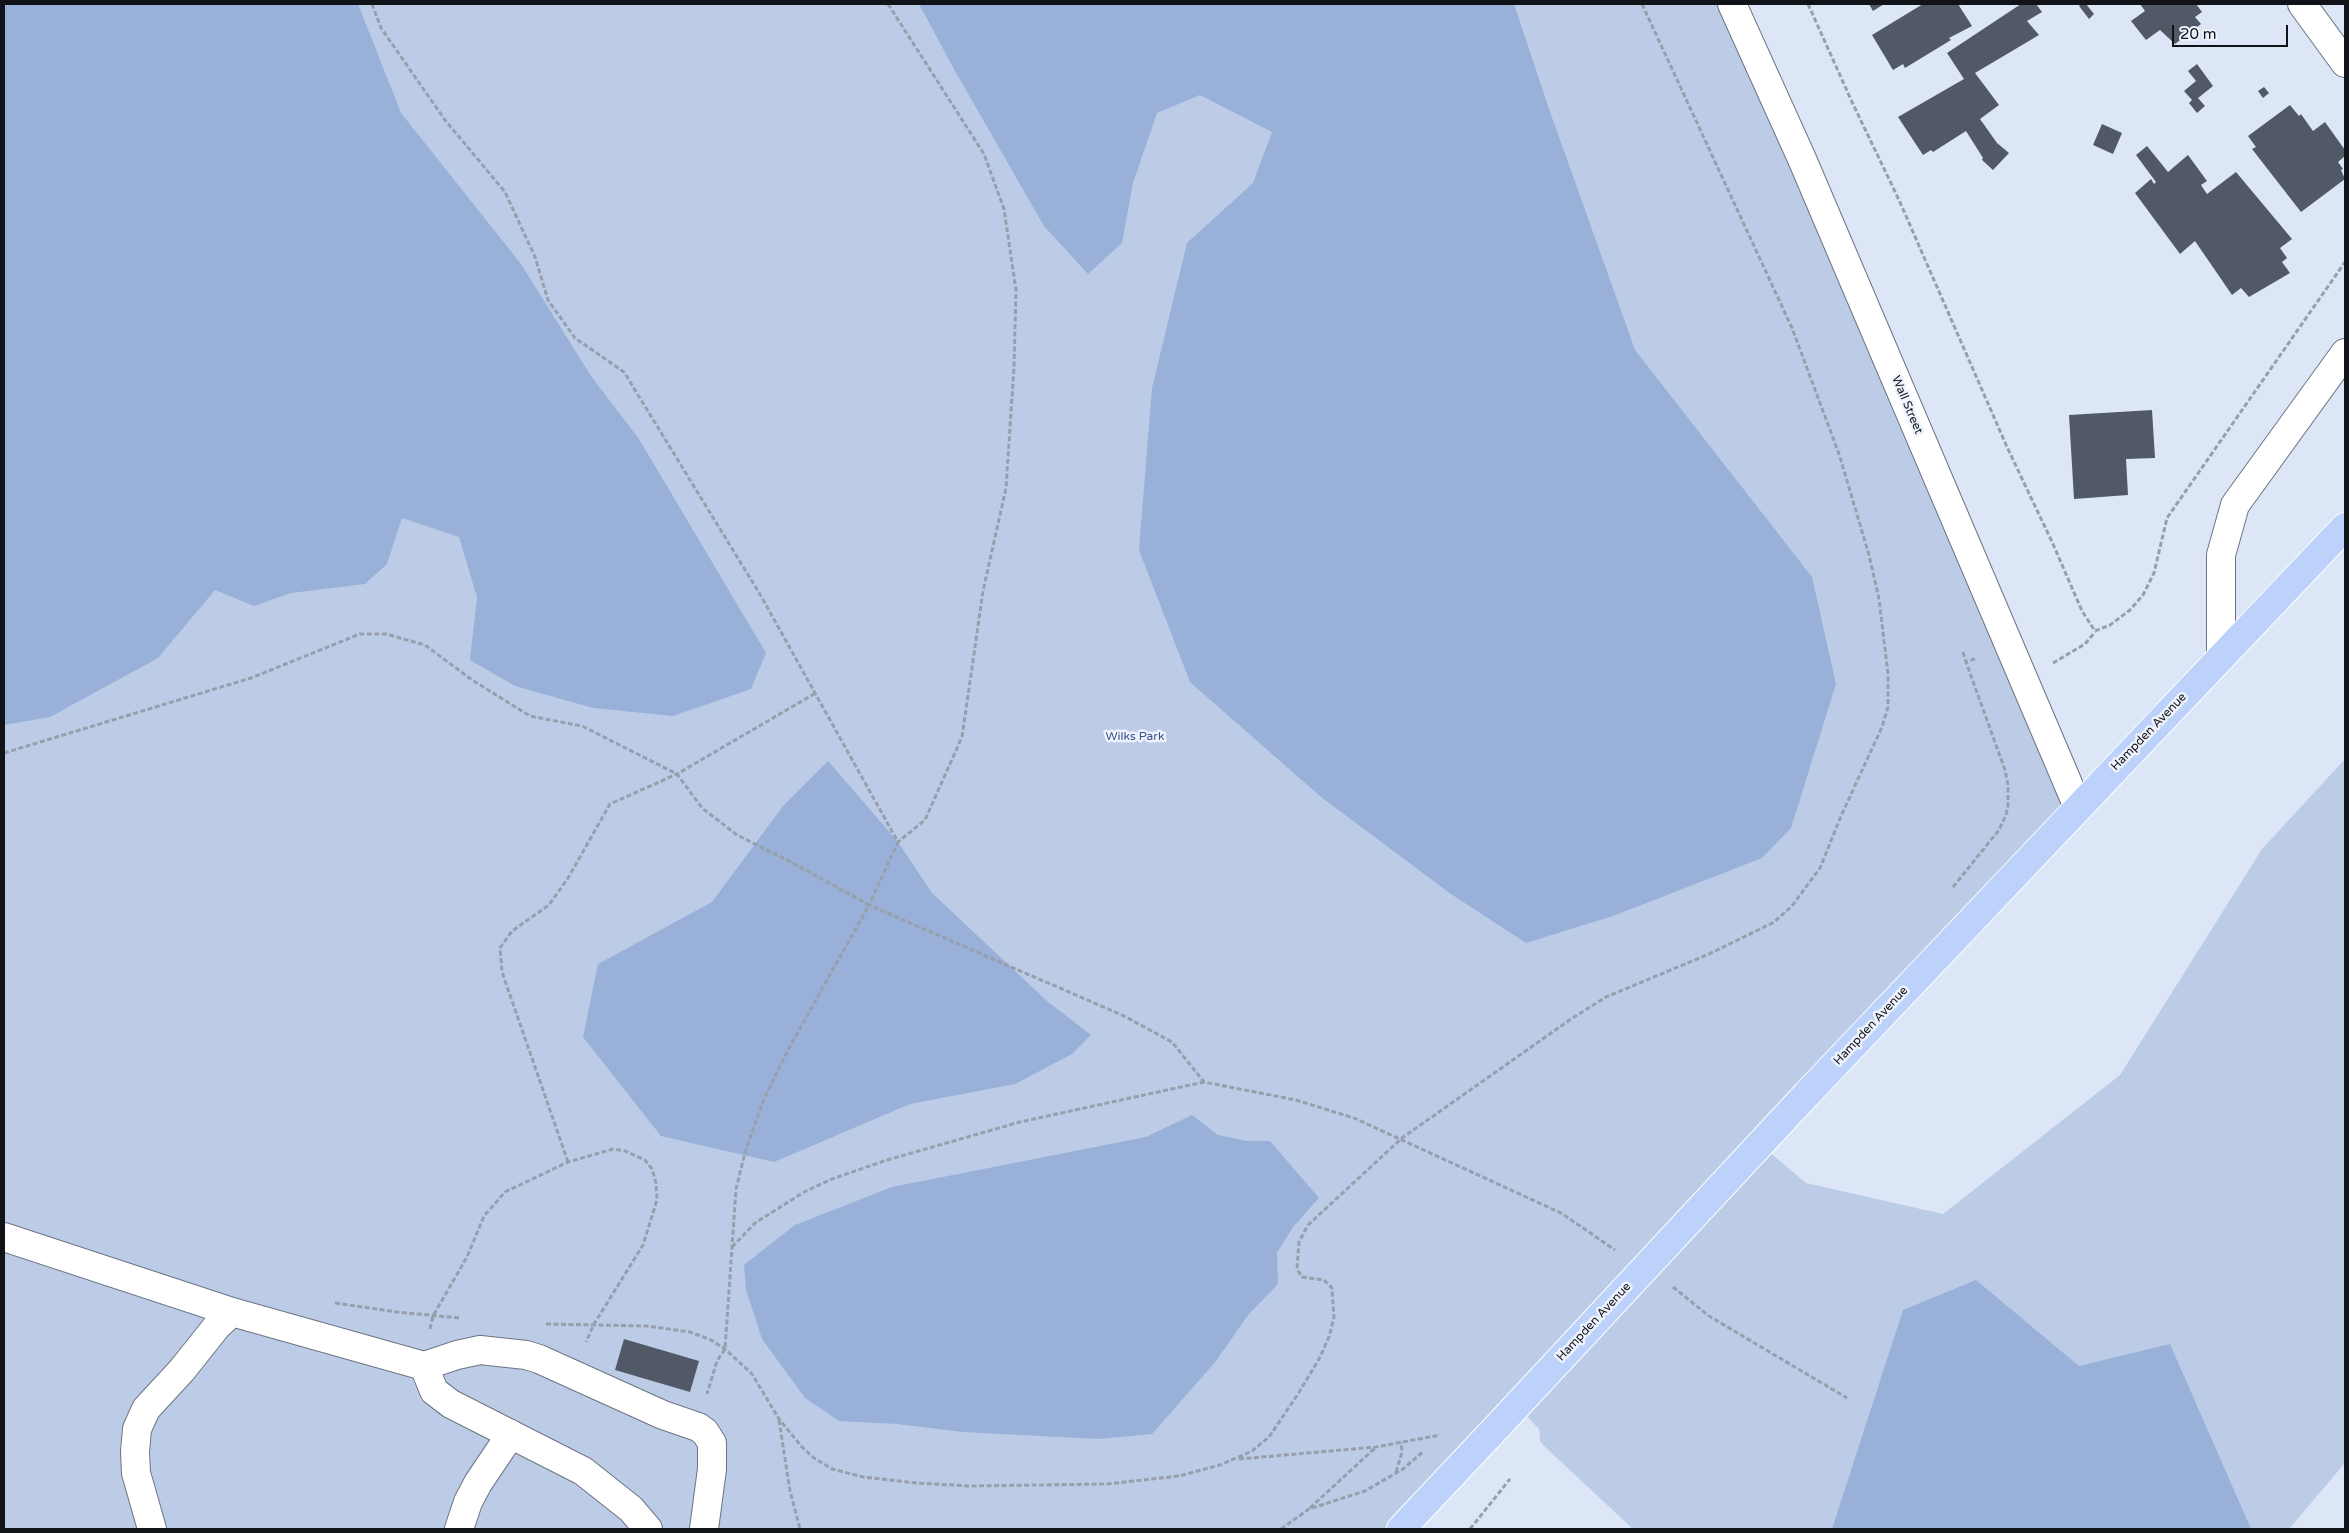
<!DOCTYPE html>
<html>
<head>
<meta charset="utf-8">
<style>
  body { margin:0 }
  #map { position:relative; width:2349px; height:1533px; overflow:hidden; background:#dde6f7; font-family:"Varela Round",sans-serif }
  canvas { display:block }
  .frame { position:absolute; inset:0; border:5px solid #101419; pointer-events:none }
  .scale { position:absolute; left:2172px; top:25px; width:116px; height:22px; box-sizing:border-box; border:2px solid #101419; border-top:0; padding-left:6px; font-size:15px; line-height:18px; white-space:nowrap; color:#101419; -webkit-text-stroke:4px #eef3fd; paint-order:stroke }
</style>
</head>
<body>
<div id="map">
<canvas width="2349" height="1533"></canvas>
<div class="frame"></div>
<div class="scale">20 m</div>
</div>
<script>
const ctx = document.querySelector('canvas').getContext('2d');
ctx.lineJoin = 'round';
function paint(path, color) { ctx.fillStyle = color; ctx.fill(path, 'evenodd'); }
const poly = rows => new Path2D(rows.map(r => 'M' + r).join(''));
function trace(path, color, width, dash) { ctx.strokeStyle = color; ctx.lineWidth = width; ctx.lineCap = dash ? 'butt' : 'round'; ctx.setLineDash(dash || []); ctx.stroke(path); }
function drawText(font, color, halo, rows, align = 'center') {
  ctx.font = font + ' "Varela Round",sans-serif'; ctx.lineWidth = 5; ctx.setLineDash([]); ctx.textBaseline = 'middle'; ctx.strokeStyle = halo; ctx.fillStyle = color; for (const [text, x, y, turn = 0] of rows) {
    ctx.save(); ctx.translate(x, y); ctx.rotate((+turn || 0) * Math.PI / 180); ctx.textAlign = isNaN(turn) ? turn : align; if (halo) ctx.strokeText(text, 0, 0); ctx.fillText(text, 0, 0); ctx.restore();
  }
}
paint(poly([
  [4,4,1732,4,2078,807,1760,1144,1806,1183,1943,1214,2120,1075,2262,849,2345,759,2345,1463,2289,1529,1633,1529,1544,1446,1540,1441,1539,1429,1517,1406,1401,1529,4,1529]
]), '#bccce7');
paint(poly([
  [4,4,358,4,401,113,521,264,591,376,639,439,766,653,751,689,673,716,593,708,515,686,470,660,477,597,459,537,402,518,387,564,365,584,291,593,254,606,215,590,158,658,50,717,4,725],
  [919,4,1514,4,1549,109,1635,350,1812,577,1836,684,1791,828,1762,858,1613,916,1526,943,1451,894,1321,797,1190,682,1139,550,1152,388,1187,243,1253,183,1272,132,1200,95,1157,113,1133,183,1122,243,1088,274,1044,226,955,71],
  [828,761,898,842,932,893,1047,1001,1091,1035,1072,1054,1015,1084,910,1104,774,1162,661,1136,583,1037,598,964,712,902,783,806],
  [1192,1115,1218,1135,1247,1141,1270,1141,1319,1198,1293,1227,1277,1253,1278,1284,1248,1315,1216,1361,1152,1434,1098,1439,963,1432,897,1424,839,1421,805,1398,762,1339,746,1290,744,1265,795,1225,892,1187,1146,1137],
  [1976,1280,2079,1366,2170,1344,2251,1529,1832,1529,1903,1310]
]), '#99b0d9');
paint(poly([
  [1869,4,1884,4,1873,11],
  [1923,4,1958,4,1972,26,1949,38,1951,40,1905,68,1903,64,1893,70,1872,35],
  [2021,4,2036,4,2042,12,2027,21,2039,35,1975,73,1999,105,1980,119,1997,143,2009,153,1993,170,1982,160,1983,158,1966,131,1933,152,1931,150,1923,155,1898,117,1964,79,1947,53],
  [2082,4,2086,4,2094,14,2089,19,2079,6],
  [2140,4,2196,4,2202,12,2195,17,2201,24,2175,44,2160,30,2146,40,2131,21,2145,11],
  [2197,64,2213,86,2198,98,2205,106,2197,113,2189,103,2192,100,2184,91,2196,81,2188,71],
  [2264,87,2269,93,2263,98,2258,91],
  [2290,105,2299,116,2301,114,2313,131,2325,122,2345,150,2345,156,2338,162,2343,169,2341,170,2345,179,2301,212,2252,149,2256,147,2248,136],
  [2102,124,2122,133,2113,154,2093,145],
  [2147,146,2168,172,2188,155,2207,181,2201,185,2207,194,2236,172,2292,239,2280,248,2287,258,2282,262,2290,273,2249,297,2241,288,2232,295,2195,241,2180,254,2135,193,2151,179,2154,184,2156,182,2136,155],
  [2152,410,2155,458,2126,459,2128,495,2074,499,2069,415],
  [624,1339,699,1361,690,1392,615,1370]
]), '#515966');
const minor = poly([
  [1732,4,1802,159,2078,807],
  [2302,4,2345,63],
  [2221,656,2221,555,2235,505,2345,353],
  [4,1237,232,1312,424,1366,434,1391,451,1404,583,1471,631,1509,648,1529],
  [424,1366,457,1355,480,1350,526,1355,539,1359,663,1415,698,1427,705,1432,712,1443,712,1469,704,1529],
  [152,1529,136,1473,135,1452,137,1429,146,1409,182,1370,217,1326,232,1312],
  [459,1529,468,1502,478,1483,511,1434]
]);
const major = poly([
  [1806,1095,2345,527],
  [1401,1529,1512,1411]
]);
trace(minor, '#6c7482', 30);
trace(major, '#fff', 30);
trace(poly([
  [372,4,381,28,445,120,505,192,535,257,548,300,575,338,624,372,761,596,898,842,869,905,1124,1016,1172,1042,1204,1082,1296,1100,1354,1118,1561,1213,1615,1250],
  [888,4,984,154,1004,209,1016,290,1014,367,1006,488,983,591,962,737,925,820,898,842],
  [1808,4,1852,102,1899,200,2007,447,2053,544,2082,611,2095,631,2110,625,2130,610,2143,595,2154,573,2167,518,2345,262],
  [1963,652,1966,662,1977,658],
  [2053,663,2085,644,2095,632],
  [4,753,251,678,360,634,386,634,425,645,472,680,530,716,582,726,677,774,702,808,737,835,791,862,869,905,789,1048,764,1099,746,1149,736,1189,725,1349,717,1361,707,1394],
  [1953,887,1999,830,2006,815,2008,806,2008,785,2005,770,1966,662],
  [568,1162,502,972,500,948,512,931,549,905,568,878,610,804,677,774,814,694],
  [732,1247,755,1223,804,1192,832,1179,887,1160,1020,1122,1204,1082],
  [1673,1287,1709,1316,1847,1398],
  [335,1303,397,1312,460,1318],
  [546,1324,647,1326,690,1332,711,1340,725,1349,752,1374,779,1419,802,1447,814,1458,832,1469,863,1477,917,1483,970,1486,1107,1484,1179,1476,1220,1465,1252,1451,1269,1437,1298,1394,1319,1359,1329,1337,1334,1317,1332,1288,1324,1280,1302,1277,1297,1269,1299,1242,1308,1225,1402,1138,1571,1019,1606,997,1709,954,1754,932,1774,922,1792,906,1820,868,1841,816,1882,727,1888,707,1888,674,1879,599,1869,555,1839,454,1792,328,1642,4],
  [430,1329,433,1316,467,1257,484,1216,505,1192,568,1162,613,1149,625,1151,645,1160,652,1169,656,1183,657,1200,643,1245,594,1324,586,1342],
  [779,1420,790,1491,800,1529],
  [1239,1459,1376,1447,1440,1435],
  [1396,1472,1402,1452,1401,1442],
  [1310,1508,1375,1448],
  [1281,1529,1309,1509,1365,1491,1403,1469,1424,1451],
  [1470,1529,1510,1479]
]), '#989fac', 3, [5, 2.5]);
trace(minor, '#fff', 28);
trace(major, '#bcd2fa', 28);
const majorBridge = poly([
  [1512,1411,1806,1095]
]);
trace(majorBridge, '#fff', 30, []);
trace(majorBridge, '#bcd2fa', 28);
drawText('12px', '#101419', '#eef3fd', [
  ["Wall Street",1907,405,67],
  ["Hampden Avenue",2149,732,-46],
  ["Hampden Avenue",1871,1026,-47],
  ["Hampden Avenue",1594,1322,-47]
]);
drawText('12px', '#375489', '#eef3fd', [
  ["Wilks Park",1135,737]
]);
</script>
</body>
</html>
